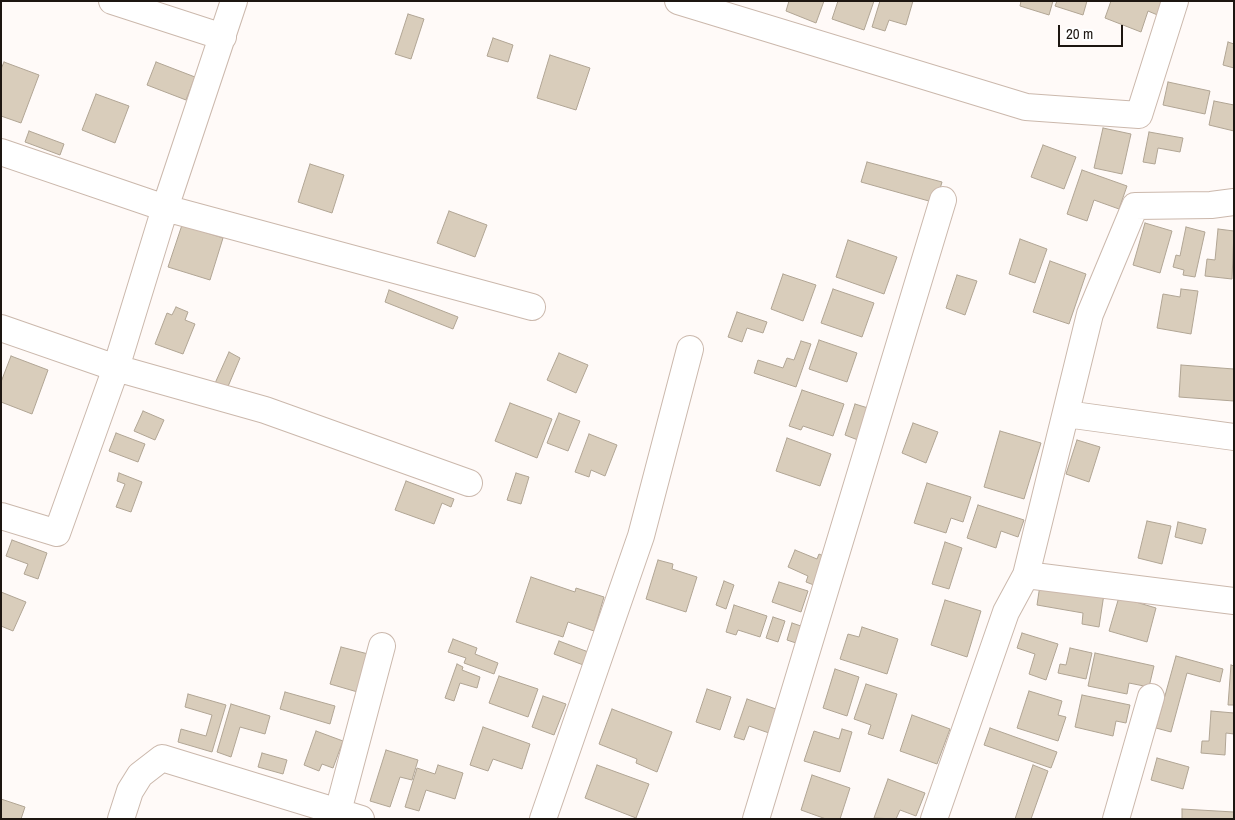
<!DOCTYPE html>
<html>
<head>
<meta charset="utf-8">
<style>
  body { margin:0 }
  #map { position:relative; width:1235px; height:820px; overflow:hidden; background:#fffaf8; font-family:"Archivo Narrow",sans-serif }
  canvas { display:block }
  .frame { position:absolute; inset:0; border:2px solid #1d1611; pointer-events:none }
  .scale { position:absolute; left:1058px; top:25px; width:65px; height:22px; box-sizing:border-box; border:2px solid #1d1611; border-top:0; padding-left:6px; font-size:15px; line-height:18px; white-space:nowrap; color:#1d1611; -webkit-text-stroke:4px #fff; paint-order:stroke }
</style>
</head>
<body>
<div id="map">
<canvas width="1235" height="820"></canvas>
<div class="frame"></div>
<div class="scale">20 m</div>
</div>
<script>
const ctx = document.querySelector('canvas').getContext('2d');
ctx.lineJoin = 'round';
function paint(path, color) { ctx.fillStyle = color; ctx.fill(path, 'evenodd'); }
const poly = rows => new Path2D(rows.map(r => 'M' + r).join(''));
function trace(path, color, width, dash) { ctx.strokeStyle = color; ctx.lineWidth = width; ctx.lineCap = dash ? 'butt' : 'round'; ctx.setLineDash(dash || []); ctx.stroke(path); }
const building = poly([
  [789,1,824,1,816,23,786,11,789,1],
  [838,1,874,1,864,30,832,19,838,1],
  [880,1,913,1,906,25,889,20,885,31,872,27,880,1],
  [1021,1,1053,1,1049,15,1020,6,1021,1],
  [1057,1,1087,1,1083,15,1055,6,1057,1],
  [1111,1,1174,1,1167,19,1148,11,1141,32,1105,18,1111,1],
  [408,14,424,19,411,59,395,54,408,14],
  [493,38,513,45,508,62,487,56,493,38],
  [1228,42,1234,44,1234,68,1223,65,1228,42],
  [550,55,590,68,576,110,537,98,550,55],
  [4,62,39,75,21,123,1,116,1,69,4,62],
  [156,62,195,77,186,100,147,85,156,62],
  [1168,82,1210,91,1205,114,1163,105,1168,82],
  [96,94,129,106,115,143,82,130,96,94],
  [1214,101,1234,105,1234,131,1209,125,1214,101],
  [1103,128,1131,134,1122,174,1094,168,1103,128],
  [29,131,64,144,60,155,25,142,29,131],
  [1149,132,1183,138,1180,152,1158,148,1155,164,1143,162,1149,132],
  [1043,145,1076,157,1064,189,1031,177,1043,145],
  [867,162,942,182,936,203,861,182,867,162],
  [310,164,344,175,332,213,298,202,310,164],
  [1082,170,1127,186,1119,209,1094,200,1087,221,1067,214,1082,170],
  [449,211,487,225,475,257,437,243,449,211],
  [1145,223,1172,231,1160,273,1133,265,1145,223],
  [182,225,223,238,210,280,168,267,182,225],
  [1186,227,1205,232,1195,277,1183,275,1184,270,1173,267,1176,255,1180,256,1186,227],
  [1218,229,1234,231,1232,279,1205,276,1207,259,1215,260,1218,229],
  [1020,239,1047,249,1035,283,1009,274,1020,239],
  [848,240,897,257,884,294,836,277,848,240],
  [1050,261,1086,274,1069,324,1033,312,1050,261],
  [783,274,816,285,803,321,771,309,783,274],
  [957,275,977,281,965,315,946,308,957,275],
  [833,289,874,303,862,337,821,323,833,289],
  [1181,289,1198,291,1191,334,1157,328,1163,294,1180,297,1181,289],
  [389,290,458,317,453,329,385,302,389,290],
  [176,307,188,312,185,320,195,324,183,354,155,344,167,313,172,315,176,307],
  [737,312,767,322,763,333,747,328,742,342,728,337,737,312],
  [819,340,857,353,847,382,809,369,819,340],
  [801,341,811,344,796,387,754,373,758,360,783,368,787,358,794,360,801,341],
  [229,352,240,358,224,396,212,390,229,352],
  [559,353,588,365,576,393,547,380,559,353],
  [11,356,48,370,32,414,1,402,1,382,11,356],
  [1181,365,1234,369,1234,401,1179,397,1181,365],
  [802,390,844,404,833,436,803,426,801,430,789,426,802,390],
  [510,403,552,419,537,458,495,441,510,403],
  [855,404,868,408,858,440,845,435,855,404],
  [143,411,164,420,155,440,134,431,143,411],
  [559,413,580,421,568,451,547,443,559,413],
  [913,423,938,432,926,463,902,453,913,423],
  [1000,431,1041,443,1024,499,984,487,1000,431],
  [116,433,145,444,138,462,109,451,116,433],
  [589,434,617,445,605,476,591,470,589,477,575,472,589,434],
  [787,438,831,454,820,486,776,471,787,438],
  [1077,440,1100,447,1089,482,1066,474,1077,440],
  [119,473,142,482,131,512,116,507,125,484,117,481,119,473],
  [516,473,529,477,521,504,507,500,516,473],
  [406,481,454,499,451,507,442,503,434,524,395,510,406,481],
  [927,483,971,497,963,522,951,518,946,533,914,523,927,483],
  [978,505,1024,520,1018,537,1001,531,996,548,967,538,978,505],
  [1147,521,1171,526,1162,564,1138,558,1147,521],
  [1178,522,1206,529,1202,544,1175,537,1178,522],
  [12,540,47,553,38,579,24,574,28,564,6,556,12,540],
  [945,542,962,548,949,589,932,584,945,542],
  [795,550,817,559,819,554,830,559,819,587,806,582,808,576,788,567,795,550],
  [658,560,673,564,672,569,697,577,686,612,646,599,658,560],
  [531,577,575,592,576,588,604,597,594,631,568,622,563,637,516,622,531,577],
  [724,581,734,585,726,609,716,605,724,581],
  [779,582,808,591,801,612,772,602,779,582],
  [1040,585,1104,594,1099,627,1082,624,1083,613,1037,605,1040,585],
  [1,592,26,602,13,631,1,626,1,592],
  [1119,597,1156,608,1147,642,1109,631,1119,597],
  [945,600,981,611,967,657,931,645,945,600],
  [734,605,767,616,760,637,738,630,736,635,726,632,734,605],
  [773,617,785,621,778,642,766,638,773,617],
  [792,623,807,628,802,645,787,640,792,623],
  [862,627,898,639,887,674,840,659,848,634,859,637,862,627],
  [1022,633,1058,644,1046,680,1029,674,1035,654,1017,648,1022,633],
  [453,639,477,648,475,654,498,663,494,674,464,663,466,658,448,652,453,639],
  [559,641,591,653,586,666,554,654,559,641],
  [341,647,372,655,361,693,330,684,341,647],
  [1070,648,1092,653,1086,679,1058,673,1060,664,1066,665,1070,648],
  [1095,653,1154,666,1149,687,1129,683,1127,694,1088,686,1095,653],
  [1176,656,1223,669,1220,682,1187,673,1171,732,1156,728,1176,656],
  [457,664,463,667,462,670,480,677,477,688,460,683,454,701,445,698,457,664],
  [1231,665,1234,666,1234,705,1228,705,1231,665],
  [835,669,859,677,847,716,823,708,835,669],
  [499,676,538,689,528,717,489,703,499,676],
  [866,684,897,694,883,739,868,734,871,725,854,719,866,684],
  [707,689,731,697,720,730,696,722,707,689],
  [1029,691,1062,701,1058,715,1066,717,1058,741,1017,728,1029,691],
  [285,692,335,706,330,724,280,709,285,692],
  [188,694,226,705,212,752,178,742,181,729,206,736,212,715,185,707,188,694],
  [1082,695,1130,705,1126,723,1116,721,1113,736,1075,727,1082,695],
  [543,696,566,704,554,735,532,727,543,696],
  [747,699,776,709,769,733,749,726,744,740,734,737,747,699],
  [231,704,270,716,265,734,240,727,231,757,217,752,231,704],
  [612,709,672,732,657,772,636,763,637,759,599,744,612,709],
  [1211,711,1234,713,1234,734,1226,733,1225,755,1201,753,1202,741,1209,741,1211,711],
  [912,715,950,729,937,764,900,751,912,715],
  [483,727,530,744,522,769,493,759,488,771,470,765,483,727],
  [990,728,1057,752,1051,768,984,745,990,728],
  [842,729,852,732,840,772,804,761,814,731,839,739,842,729],
  [316,731,343,741,333,768,322,764,319,771,304,765,316,731],
  [386,750,418,760,412,780,400,777,390,807,370,801,386,750],
  [262,753,287,760,283,774,258,767,262,753],
  [1157,758,1189,767,1183,789,1151,780,1157,758],
  [438,765,463,773,455,799,426,790,419,811,405,807,417,768,435,774,438,765],
  [597,765,649,784,636,818,585,798,597,765],
  [1033,765,1048,771,1031,819,1015,819,1033,765],
  [812,775,850,788,840,819,826,819,801,810,812,775],
  [888,779,925,793,916,816,900,810,896,819,874,818,888,779],
  [1,799,25,807,21,819,1,819,1,799],
  [1182,809,1234,812,1234,819,1182,819,1182,809]
]);
paint(building, '#d9cdbb');
trace(building, '#b1a594', 1);
const minor = poly([
  [112,1,223,37],
  [678,1,1026,107,1139,115,1175,1],
  [1,152,165,208,532,307],
  [1,328,116,368,265,410,469,483],
  [1066,414,1234,437],
  [1,516,57,533,116,368,165,208,234,1],
  [1026,575,1234,601],
  [121,819,130,791,140,775,162,758,361,819],
  [336,819,382,646],
  [543,819,641,536,690,349],
  [756,819,943,200],
  [934,819,1006,612,1026,575,1090,314,1135,206,1211,205,1234,202],
  [1116,819,1151,697]
]);
trace(minor, '#cbb8ac', 28);
trace(minor, '#fff', 26);
</script>
</body>
</html>
